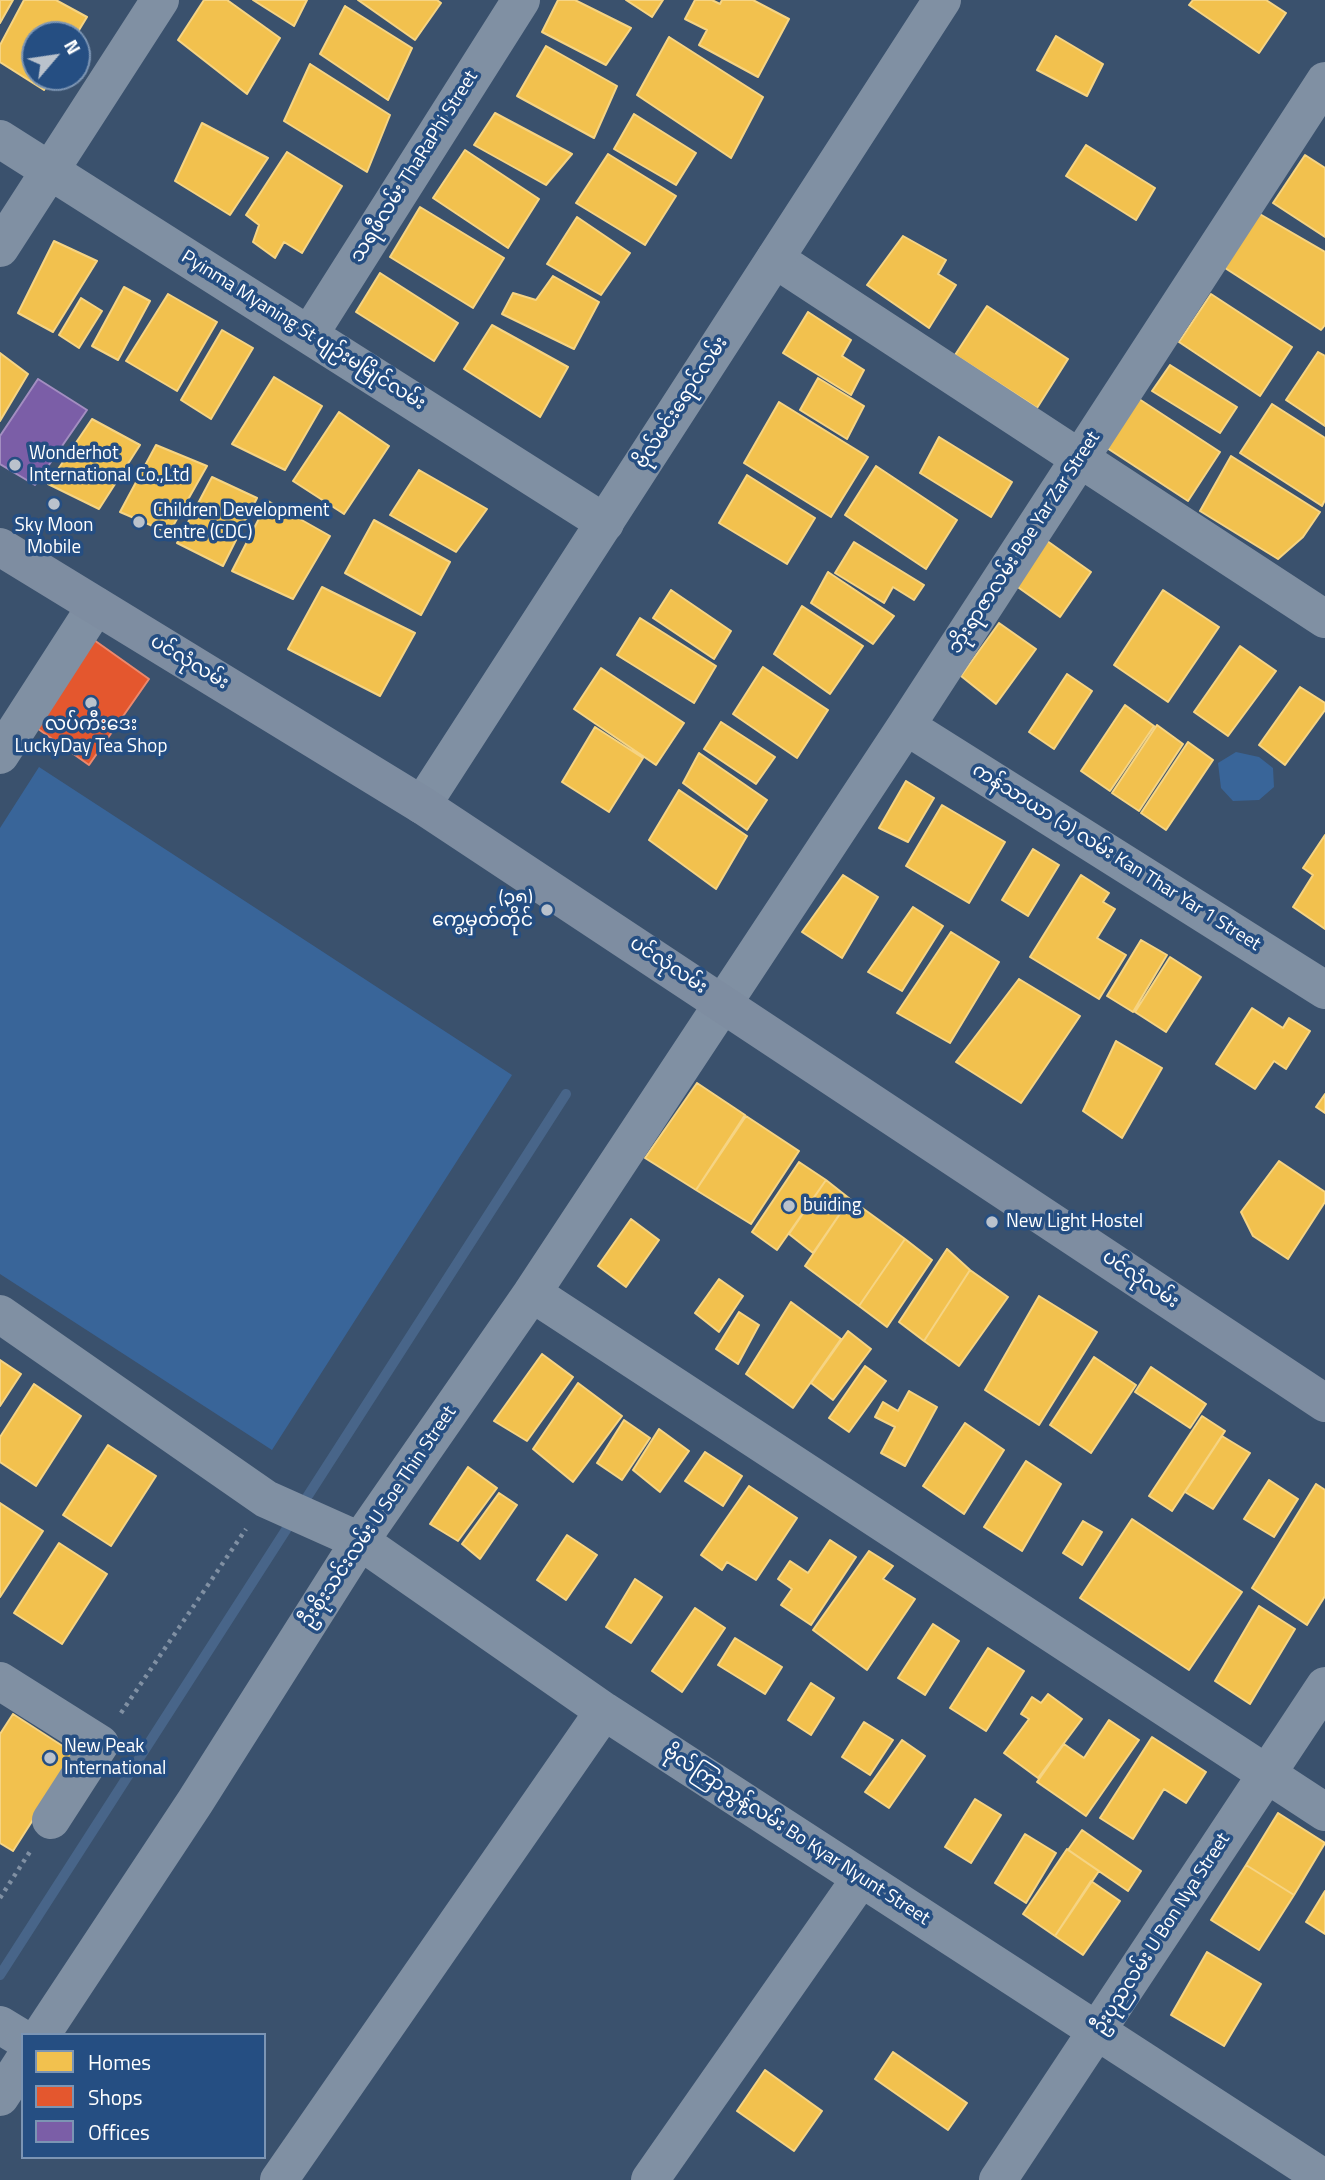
<!DOCTYPE html>
<html>
<head>
<meta charset="utf-8">
<style>
  body { margin:0 }
  #map { position:relative; width:1325px; height:2180px; overflow:hidden; background:#3a516d; font-family:"Titillium Web",sans-serif }
  canvas { display:block }
  .legend { position:absolute; left:21px; top:2033px; width:245px; height:126px; box-sizing:border-box; background:#254e82; border:2px solid #7c95b4; margin:0; padding:9px 12px; list-style:none; font-size:21px; color:#fff }
  .legend li { display:flex; align-items:center; gap:14px; height:35px }
  .legend b { width:35px; border:2px solid #7c95b4 }
  .north { position:absolute; left:21px; top:21px; width:70px; height:70px; box-sizing:border-box; background:#254e82; border:2px solid #7c95b4; border-radius:50%; rotate:61deg; font-size:19px; font-weight:700; line-height:28px; text-align:center; color:#fff }
  .north::after { content:''; display:block; margin:auto; width:24px; height:32px; background:#bac2cc; clip-path:polygon(50% 0,100% 100%,50% 72%,0 100%) }
</style>
</head>
<body>
<div id="map">
<canvas width="1325" height="2180"></canvas>
<ul class="legend">
<li><b style="height:19px;background:#f2c14e"></b>Homes</li>
<li><b style="height:19px;background:#e4572e"></b>Shops</li>
<li><b style="height:19px;background:#7b5ea7"></b>Offices</li>
</ul>
<div class="north">N</div>
</div>
<script>
const ctx = document.querySelector('canvas').getContext('2d');
ctx.lineJoin = 'round';
function paint(path, color) { ctx.fillStyle = color; ctx.fill(path, 'evenodd'); }
const poly = rows => new Path2D(rows.map(r => 'M' + r).join(''));
function trace(path, color, width, dash) { ctx.strokeStyle = color; ctx.lineWidth = width; ctx.lineCap = dash ? 'butt' : 'round'; ctx.setLineDash(dash || []); ctx.stroke(path); }
function drawText(font, color, halo, rows, align = 'center') {
  ctx.font = font + ' "Titillium Web","Noto Sans Myanmar",sans-serif'; ctx.lineWidth = 7; ctx.setLineDash([]); ctx.textBaseline = 'middle'; ctx.strokeStyle = halo; ctx.fillStyle = color; for (const [text, x, y, turn = 0] of rows) {
    ctx.save(); ctx.translate(x, y); ctx.rotate((+turn || 0) * Math.PI / 180); ctx.textAlign = isNaN(turn) ? turn : align; if (halo) ctx.strokeText(text, 0, 0); ctx.fillText(text, 0, 0); ctx.restore();
  }
}
paint(poly([
  [1236,752,1259,757,1273,768,1274,787,1259,800,1233,801,1221,788,1218,763],
  [39,767,512,1075,272,1450,0,1274,0,828]
]), '#396599');
const homes = poly([
  [0,0,13,0,0,23,0,0],
  [24,0,56,0,87,17,76,35,35,35,35,77,51,77,44,90,0,62,0,45,24,0],
  [204,0,227,0,280,38,247,94,178,40,204,0],
  [253,0,307,0,294,26,253,0],
  [358,0,437,0,441,3,415,40,358,0],
  [558,0,575,0,631,28,606,65,542,32,558,0],
  [626,0,663,0,652,17,626,0],
  [695,0,712,0,720,4,722,0,753,0,789,19,758,77,699,45,707,30,685,19,695,0],
  [1193,0,1266,0,1286,13,1259,53,1189,5,1193,0],
  [345,6,412,48,388,100,320,54,345,6],
  [1056,36,1103,64,1087,96,1037,70,1056,36],
  [669,37,763,97,731,158,637,95,669,37],
  [546,46,617,86,594,138,517,96,546,46],
  [310,64,390,115,367,172,284,121,310,64],
  [495,113,572,154,546,185,474,145,495,113],
  [634,114,696,153,676,185,614,149,634,114],
  [202,123,268,158,230,215,175,181,202,123],
  [1086,145,1155,188,1136,220,1066,176,1086,145],
  [465,150,539,199,508,248,433,198,465,150],
  [287,152,342,186,302,253,284,242,275,258,253,242,259,225,246,215,287,152],
  [608,154,676,196,645,245,576,203,608,154],
  [1305,155,1325,168,1325,237,1273,203,1305,155],
  [420,207,504,258,473,308,390,257,420,207],
  [1258,213,1325,252,1325,325,1321,330,1225,268,1258,213],
  [577,217,630,253,601,295,547,264,577,217],
  [903,236,946,260,938,274,956,285,929,328,867,285,903,236],
  [54,241,97,261,53,332,18,313,54,241],
  [380,273,458,323,434,361,356,312,380,273],
  [553,276,599,302,574,349,502,314,513,293,536,300,553,276],
  [124,287,150,301,118,360,92,346,124,287],
  [168,294,217,322,177,391,126,361,168,294],
  [1211,294,1292,347,1260,396,1179,342,1211,294],
  [81,298,102,311,79,348,59,335,81,298],
  [987,306,1068,359,1037,408,955,355,987,306],
  [808,312,851,340,842,356,864,370,851,395,783,353,808,312],
  [492,325,568,367,540,417,464,369,492,325],
  [222,330,253,348,211,419,181,400,222,330],
  [1318,352,1325,356,1325,426,1286,400,1318,352],
  [0,353,28,374,0,421,0,353],
  [1170,365,1237,407,1220,433,1152,391,1170,365],
  [274,377,322,406,285,470,232,444,274,377],
  [818,378,864,406,847,439,800,410,818,378],
  [1139,399,1220,452,1188,501,1107,448,1139,399],
  [779,402,868,457,831,517,744,463,779,402],
  [1272,404,1325,438,1325,500,1322,506,1240,453,1272,404],
  [339,412,389,446,344,514,293,481,339,412],
  [92,419,140,445,99,509,48,484,92,419],
  [939,437,1012,482,991,517,920,473,939,437],
  [156,445,207,466,169,533,120,512,156,445],
  [1231,456,1320,512,1303,537,1278,559,1200,511,1231,456],
  [876,466,957,520,926,569,845,515,876,466],
  [419,470,487,509,456,552,390,515,419,470],
  [747,475,815,518,787,564,719,523,747,475],
  [212,477,257,498,223,566,177,543,212,477],
  [268,501,330,536,293,599,232,571,268,501],
  [374,520,450,562,421,615,345,573,374,520],
  [1043,538,1091,572,1060,617,1012,583,1043,538],
  [854,542,924,585,914,600,893,587,884,603,835,573,854,542],
  [828,572,894,616,873,644,811,603,828,572],
  [322,587,415,633,380,696,288,649,322,587],
  [671,590,731,631,714,659,653,618,671,590],
  [1163,590,1219,627,1168,702,1114,665,1163,590],
  [802,606,863,646,830,694,774,654,802,606],
  [640,618,716,666,694,703,617,655,640,618],
  [999,623,1036,649,996,704,961,676,999,623],
  [1240,646,1276,671,1228,736,1194,712,1240,646],
  [763,667,828,710,797,758,733,714,763,667],
  [601,668,684,723,656,765,574,709,601,668],
  [1067,674,1092,691,1054,749,1029,732,1067,674],
  [1300,687,1325,703,1325,710,1285,765,1259,745,1300,687],
  [1125,705,1154,726,1110,791,1081,771,1125,705],
  [721,722,775,757,756,784,704,749,721,722],
  [1157,725,1183,744,1139,811,1112,793,1157,725],
  [595,727,643,758,609,812,562,782,595,727],
  [1188,742,1213,760,1166,830,1141,813,1188,742],
  [699,753,767,800,747,830,683,783,699,753],
  [906,781,934,798,908,842,879,828,906,781],
  [679,790,747,836,716,889,649,840,679,790],
  [942,805,1005,842,969,903,906,866,942,805],
  [1325,835,1325,929,1293,907,1313,875,1303,868,1325,835],
  [1033,849,1059,865,1028,916,1002,900,1033,849],
  [843,875,878,897,842,958,802,932,843,875],
  [1081,875,1109,893,1103,902,1115,909,1097,938,1126,955,1099,999,1030,957,1081,875],
  [913,907,943,926,902,991,868,972,913,907],
  [951,932,999,962,950,1043,897,1013,951,932],
  [1141,940,1167,955,1133,1012,1107,996,1141,940],
  [1170,957,1201,977,1166,1032,1135,1012,1170,957],
  [1019,979,1080,1016,1021,1103,956,1062,1019,979],
  [1252,1008,1283,1028,1289,1018,1310,1031,1286,1069,1274,1061,1255,1089,1216,1064,1252,1008],
  [1116,1041,1162,1068,1122,1138,1083,1111,1116,1041],
  [697,1083,745,1115,696,1190,645,1158,697,1083],
  [1325,1094,1325,1113,1316,1107,1325,1094],
  [746,1116,799,1151,751,1224,696,1190,746,1116],
  [1279,1161,1325,1192,1325,1202,1288,1259,1253,1236,1241,1212,1279,1161],
  [799,1162,826,1180,777,1250,752,1232,799,1162],
  [826,1180,850,1199,813,1253,789,1234,826,1180],
  [850,1199,905,1239,859,1306,805,1266,850,1199],
  [631,1219,659,1240,626,1287,598,1266,631,1219],
  [905,1239,932,1260,887,1327,859,1306,905,1239],
  [947,1249,970,1270,924,1341,899,1322,947,1249],
  [970,1270,1008,1297,959,1366,924,1341,970,1270],
  [719,1279,743,1296,719,1332,695,1313,719,1279],
  [1039,1296,1097,1332,1039,1425,985,1390,1039,1296],
  [791,1302,841,1339,793,1408,746,1374,791,1302],
  [739,1312,759,1325,738,1364,716,1349,739,1312],
  [848,1331,871,1349,833,1400,811,1383,848,1331],
  [542,1354,573,1377,527,1441,494,1421,542,1354],
  [1094,1357,1136,1385,1091,1453,1050,1425,1094,1357],
  [0,1360,21,1374,0,1406,0,1360],
  [865,1366,886,1381,849,1432,829,1418,865,1366],
  [1151,1367,1206,1404,1190,1428,1135,1392,1151,1367],
  [578,1383,622,1416,573,1482,533,1449,578,1383],
  [34,1384,81,1416,36,1486,0,1462,0,1437,34,1384],
  [909,1391,937,1407,905,1466,881,1453,895,1427,875,1417,883,1402,898,1411,909,1391],
  [1202,1416,1225,1431,1172,1511,1149,1496,1202,1416],
  [624,1420,650,1438,622,1480,597,1463,624,1420],
  [965,1423,1004,1450,964,1514,923,1486,965,1423],
  [659,1429,689,1451,660,1492,633,1470,659,1429],
  [1222,1436,1250,1453,1213,1509,1185,1492,1222,1436],
  [108,1445,156,1476,111,1546,63,1515,108,1445],
  [705,1452,742,1476,723,1506,685,1481,705,1452],
  [1026,1461,1061,1484,1022,1551,984,1527,1026,1461],
  [468,1467,497,1488,458,1541,430,1524,468,1467],
  [1269,1480,1298,1499,1274,1537,1244,1519,1269,1480],
  [1316,1484,1325,1490,1325,1596,1307,1625,1252,1588,1316,1484],
  [749,1486,797,1518,756,1580,727,1562,722,1570,701,1555,749,1486],
  [499,1493,517,1505,480,1559,462,1544,499,1493],
  [0,1503,43,1531,0,1597,0,1503],
  [1132,1519,1242,1592,1189,1670,1080,1598,1132,1519],
  [1083,1521,1102,1532,1082,1565,1063,1553,1083,1521],
  [567,1535,597,1555,566,1600,537,1580,567,1535],
  [830,1540,856,1557,811,1625,781,1605,792,1589,778,1579,790,1561,808,1573,830,1540],
  [59,1543,107,1574,62,1644,14,1613,59,1543],
  [869,1551,893,1566,883,1579,915,1599,867,1670,813,1630,869,1551],
  [635,1579,662,1597,631,1643,606,1627,635,1579],
  [1259,1606,1295,1629,1250,1704,1215,1681,1259,1606],
  [695,1608,725,1628,682,1692,652,1671,695,1608],
  [933,1624,959,1641,925,1695,898,1678,933,1624],
  [735,1638,782,1667,765,1694,718,1665,735,1638],
  [988,1648,1024,1671,986,1731,950,1708,988,1648],
  [811,1683,834,1698,811,1735,788,1720,811,1683],
  [1048,1694,1082,1719,1038,1778,1004,1753,1029,1719,1021,1714,1032,1697,1041,1703,1048,1694],
  [13,1714,75,1754,13,1851,0,1843,0,1734,13,1714],
  [1109,1720,1139,1740,1086,1816,1037,1782,1064,1744,1084,1758,1109,1720],
  [864,1722,893,1740,870,1775,842,1757,864,1722],
  [1152,1737,1206,1772,1186,1803,1164,1789,1133,1839,1100,1818,1152,1737],
  [902,1740,925,1756,889,1808,865,1792,902,1740],
  [975,1799,1001,1815,971,1863,945,1847,975,1799],
  [1278,1813,1325,1843,1294,1895,1246,1865,1278,1813],
  [1082,1830,1141,1871,1128,1891,1068,1850,1082,1830],
  [1025,1834,1056,1853,1026,1903,995,1883,1025,1834],
  [1067,1849,1099,1871,1055,1936,1023,1914,1067,1849],
  [1246,1865,1294,1895,1259,1950,1211,1920,1246,1865],
  [1091,1881,1120,1901,1083,1955,1055,1936,1091,1881],
  [1325,1891,1325,1934,1306,1922,1325,1891],
  [1207,1952,1261,1984,1224,2046,1171,2015,1207,1952],
  [893,2052,967,2103,948,2130,875,2079,893,2052],
  [765,2070,822,2111,794,2151,737,2111,765,2070]
]);
paint(homes, '#f2c14e');
trace(homes, '#f6d483', 2);
const shops = poly([
  [94,640,149,679,89,765,34,726,94,640]
]);
paint(shops, '#e4572e');
trace(shops, '#ec896d', 2);
const offices = poly([
  [38,379,87,410,35,485,0,464,0,436,38,379]
]);
paint(offices, '#7b5ea7');
trace(offices, '#a38ec1', 2);
trace(poly([
  [0,1975,566,1094]
]), '#486589', 10);
trace(poly([
  [121,1713,246,1529],
  [0,1898,31,1850]
]), '#8090a3', 4.5, [3.5, 5]);
trace(poly([
  [0,139,605,523],
  [0,248,160,0],
  [775,259,1325,619],
  [309,335,521,0],
  [906,726,1325,990],
  [0,755,96,606],
  [532,1293,1325,1812],
  [0,1314,266,1499,360,1541,604,1711,1325,2179],
  [0,1681,100,1744,51,1820],
  [0,2025,23,2039],
  [41,2035,195,1802,360,1541,532,1293,906,726,1325,81],
  [0,2097,23,2062],
  [279,2180,604,1711],
  [650,2180,861,1878],
  [998,2180,1325,1686]
]), '#8090a3', 38);
trace(poly([
  [422,805,942,0]
]), '#8090a3', 38);
trace(poly([
  [0,547,422,805,1325,1403]
]), '#7e8da1', 38);
for (const [x, y, r, color] of [
  [15,465,7,"#bac2cc"],
  [54,504,7,"#bac2cc"],
  [139,522,7,"#bac2cc"],
  [91,703,7,"#bac2cc"],
  [547,910,7,"#bac2cc"],
  [789,1206,7,"#bac2cc"],
  [992,1222,7,"#bac2cc"],
  [50,1758,7,"#bac2cc"]
]) { const dot = new Path2D(); dot.arc(x, y, r, 0, 2 * Math.PI); ctx.fillStyle = color; ctx.fill(dot); trace(dot, '#254e82', 2.5); }
drawText('19px', '#fff', '#254e82', [
  ["သရဖီလမ်း ThaRaPhi Street",415,167,-58],
  ["Pyinma Myaning St ပျဉ်းမမြိုင်လမ်း",303,331,32],
  ["ဗိုလ်မင်းရောင်လမ်း",682,403,-57],
  ["ဘိုးရာဇာလမ်း Boe Yar Zar Street",1025,543,-57],
  ["ပင်လုံလမ်း",189,663,31],
  ["ကန်သာယာ (၁) လမ်း Kan Thar Yar 1 Street",1116,858,32],
  ["ပင်လုံလမ်း",668,966,33],
  ["ပင်လုံလမ်း",1140,1280,34],
  ["ဦးစိုးသင်းလမ်း U Soe Thin Street",379,1517,-56],
  ["ဗိုလ်ကြာညွန့်လမ်း Bo Kyar Nyunt Street",796,1836,33],
  ["ဦးပုညလမ်း U Bon Nya Street",1162,1934,-57]
]);
drawText('19px', '#fff', '#254e82', [
  ["Wonderhot",29,454],
  ["International Co.,Ltd",29,476],
  ["Children Development",153,511],
  ["Centre (CDC)",153,533],
  ["Sky Moon",54,526,"center"],
  ["Mobile",54,548,"center"],
  ["လပ်ကီးဒေး",91,725,"center"],
  ["LuckyDay Tea Shop",91,747,"center"],
  ["(၃၅)",533,899,"right"],
  ["ကွေ့မှတ်တိုင်",533,921,"right"],
  ["buiding",803,1206],
  ["New Light Hostel",1006,1222],
  ["New Peak",64,1747],
  ["International",64,1769]
], 'left');
</script>
</body>
</html>
